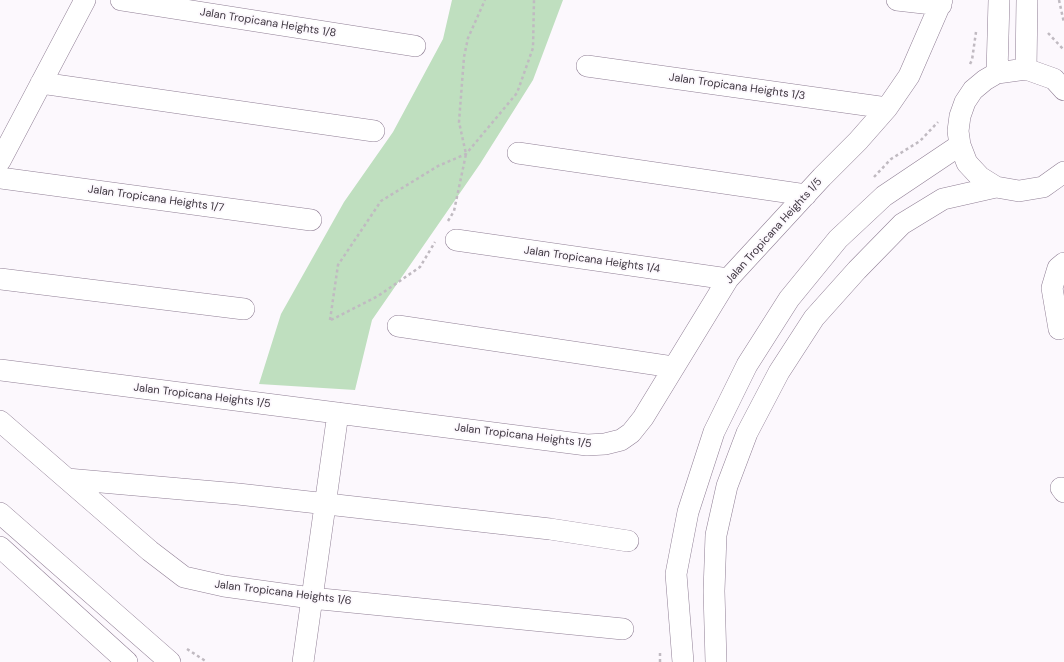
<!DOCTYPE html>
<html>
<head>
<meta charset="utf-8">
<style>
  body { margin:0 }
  canvas { display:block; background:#fcf8fd }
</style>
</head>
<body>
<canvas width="1064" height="662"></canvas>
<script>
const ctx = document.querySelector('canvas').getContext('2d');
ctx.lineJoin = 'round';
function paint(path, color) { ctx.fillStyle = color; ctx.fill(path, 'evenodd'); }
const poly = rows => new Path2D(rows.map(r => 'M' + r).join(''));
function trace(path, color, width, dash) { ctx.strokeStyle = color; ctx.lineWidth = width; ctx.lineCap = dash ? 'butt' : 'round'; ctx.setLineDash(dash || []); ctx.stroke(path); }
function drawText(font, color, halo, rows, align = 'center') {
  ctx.font = font + ' "DM Sans",sans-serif'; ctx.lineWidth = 3.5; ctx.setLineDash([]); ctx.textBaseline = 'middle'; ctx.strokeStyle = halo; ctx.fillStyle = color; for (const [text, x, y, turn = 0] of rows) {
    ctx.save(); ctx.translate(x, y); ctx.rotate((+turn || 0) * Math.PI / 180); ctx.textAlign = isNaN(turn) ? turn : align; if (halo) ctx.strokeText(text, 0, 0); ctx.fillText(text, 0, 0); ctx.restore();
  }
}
paint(poly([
  [452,0,563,0,533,80,480,164,372,320,355,390,259,384,281,314,344,202,393,132,443,39]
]), '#bfdfbf');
const minor = poly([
  [121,0,415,46],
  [897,0,941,5],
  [587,66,887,108],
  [1026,69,1027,0],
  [997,73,999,0],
  [41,83,374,131],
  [1064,90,1054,79,1026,69,997,73,985,80,973,90,965,102,960,116,958,131,960,145,967,163,980,177,996,187,1019,191,1043,187,1064,172],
  [518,153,806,195],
  [0,161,85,0],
  [0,178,311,220],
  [456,240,728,279],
  [0,279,244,309],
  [398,326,673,367],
  [1059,329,1052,288,1058,268,1064,263],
  [0,370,587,445,605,444,621,440,631,433,643,418,728,279,822,177,858,141,887,108,909,76,942,0],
  [0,421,150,551,184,577,224,586,311,598,623,629],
  [67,479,238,494,550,529,628,541],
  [1061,488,1064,492],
  [0,513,170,662],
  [0,547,127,662],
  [303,662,338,413],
  [683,662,676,574,688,512,714,432,747,365,789,299,838,239,884,196,960,145],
  [716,662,714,591,716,535,727,486,747,433,779,372,814,318,857,270,902,224,943,199,996,187]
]);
trace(minor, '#907f95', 22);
trace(poly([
  [1059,0,1064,23],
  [1048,33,1064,50],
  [970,64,972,60,976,32],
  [874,177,891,159,920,141,938,122],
  [448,221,454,211,466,154,459,122,464,57,468,38,485,0],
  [330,320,338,265,381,201,438,166,466,154,517,93,533,48,534,0],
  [331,320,378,296,420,267,435,242],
  [187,649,207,662],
  [660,662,660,653]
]), '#c0bac1', 2.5, [3, 3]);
trace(minor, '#fff', 21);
drawText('11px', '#3c343e', '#fcf8fd', [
  ["Jalan Tropicana Heights 1/8",268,23,9],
  ["Jalan Tropicana Heights 1/3",737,87,8],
  ["Jalan Tropicana Heights 1/7",156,199,8],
  ["Jalan Tropicana Heights 1/5",774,231,-48],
  ["Jalan Tropicana Heights 1/4",592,260,8],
  ["Jalan Tropicana Heights 1/5",202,396,7],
  ["Jalan Tropicana Heights 1/5",523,436,7],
  ["Jalan Tropicana Heights 1/6",283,593,7]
]);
</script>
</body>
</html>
